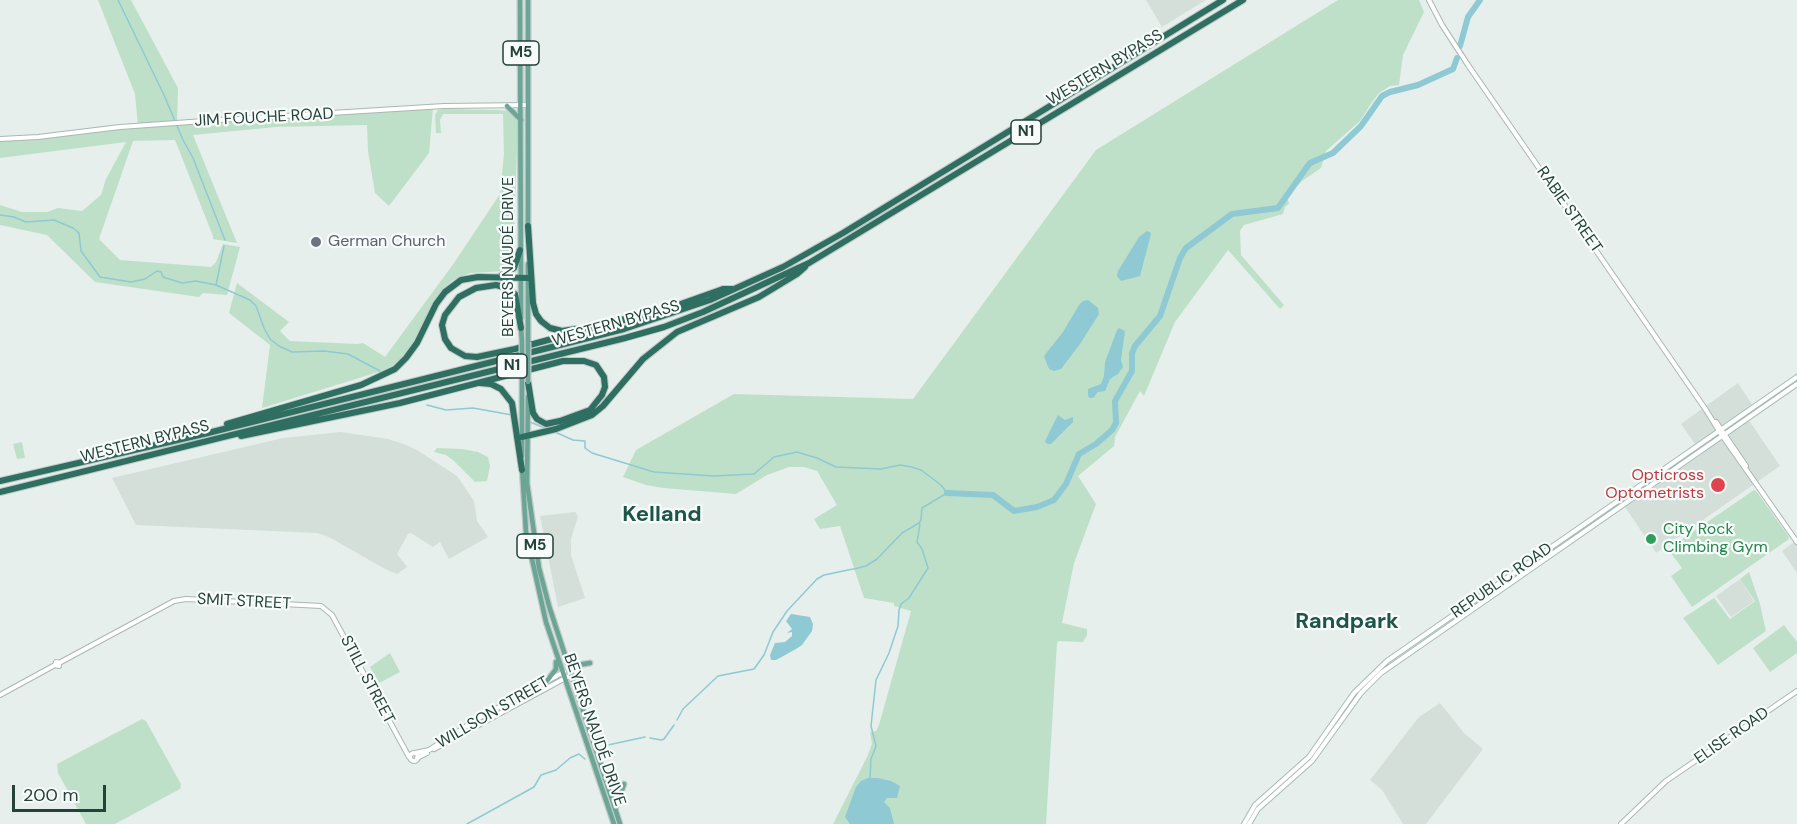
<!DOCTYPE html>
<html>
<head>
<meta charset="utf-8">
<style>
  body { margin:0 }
  #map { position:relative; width:1797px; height:824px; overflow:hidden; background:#e6efeb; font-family:"DM Sans",sans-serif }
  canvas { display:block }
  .scale { position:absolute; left:12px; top:785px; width:94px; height:27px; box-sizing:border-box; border:3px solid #24423a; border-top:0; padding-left:8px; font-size:18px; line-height:21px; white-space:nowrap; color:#24423a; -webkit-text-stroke:4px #f7fbf9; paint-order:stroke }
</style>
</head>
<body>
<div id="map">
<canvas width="1797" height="824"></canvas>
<div class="scale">200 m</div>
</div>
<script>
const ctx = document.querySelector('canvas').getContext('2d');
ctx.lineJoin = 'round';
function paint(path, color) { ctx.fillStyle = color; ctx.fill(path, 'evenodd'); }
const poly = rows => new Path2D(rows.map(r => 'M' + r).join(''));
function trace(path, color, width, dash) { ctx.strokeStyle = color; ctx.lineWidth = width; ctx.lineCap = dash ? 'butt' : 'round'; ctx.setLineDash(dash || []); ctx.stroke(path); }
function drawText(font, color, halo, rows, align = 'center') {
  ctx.font = font + ' "DM Sans",sans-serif'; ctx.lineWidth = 4.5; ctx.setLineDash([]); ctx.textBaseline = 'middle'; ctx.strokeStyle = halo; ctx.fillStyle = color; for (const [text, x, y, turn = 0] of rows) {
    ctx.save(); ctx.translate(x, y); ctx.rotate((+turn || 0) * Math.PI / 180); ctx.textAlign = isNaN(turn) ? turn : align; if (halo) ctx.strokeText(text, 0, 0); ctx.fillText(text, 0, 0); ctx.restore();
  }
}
paint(poly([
  [1146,0,1206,0,1162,27],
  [1738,383,1753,406,1744,413,1780,466,1656,553,1625,507,1702,454,1681,424],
  [341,432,388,439,404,444,417,450,457,476,474,501,477,521,488,537,449,559,440,542,433,547,411,533,408,534,397,554,407,567,397,574,385,569,329,537,317,533,136,525,112,478,283,438],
  [575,512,578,516,571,539,571,555,585,598,558,607,540,516],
  [1797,540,1797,573,1782,551],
  [1740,579,1754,601,1731,617,1716,596],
  [1440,703,1464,733,1483,749,1426,824,1403,824,1382,790,1370,780,1419,717]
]), '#d4dfda');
paint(poly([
  [98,0,131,0,178,88,177,123,433,108,429,153,389,206,375,193,368,151,367,125,276,127,193,135,237,243,213,239,213,236,175,140,133,141,99,239,120,260,211,267,216,262,223,244,240,247,227,295,203,293,199,297,95,282,47,235,0,225,0,205,22,212,47,212,58,208,82,211,101,195,106,179,126,142,0,158,0,139,138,126,135,94],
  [1338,0,1419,0,1424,12,1403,55,1399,85,1390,86,1379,93,1372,102,1360,121,1326,151,1321,168,1302,181,1287,196,1289,204,1285,207,1283,214,1244,225,1240,231,1241,255,1284,305,1280,309,1228,250,1175,322,1144,396,1140,391,1115,437,1114,446,1078,476,1096,504,1074,563,1062,623,1087,629,1087,635,1083,642,1058,641,1057,643,1046,824,833,824,867,757,872,744,870,732,876,731,879,725,911,611,894,606,894,603,864,598,840,526,820,529,814,519,837,505,817,471,804,467,789,467,767,475,736,494,663,488,646,485,623,477,636,450,734,394,913,399,1096,150],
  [443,109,497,110,509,111,515,115,518,123,513,263,506,271,470,273,453,280,443,289,414,343,398,362,385,370,262,408,270,345,229,313,237,283,289,322,280,331,290,341,357,344,363,343,385,357,454,263,500,194,504,154,503,114,443,114,440,120,441,133,436,133,435,115,438,110],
  [22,442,25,458,17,459,13,444],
  [437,448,462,449,478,452,488,457,490,466,487,481,475,482,454,461,446,455,434,452],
  [1754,490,1757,492,1789,537,1789,539,1692,607,1671,576,1682,568,1668,549],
  [1749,572,1760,604,1766,631,1718,665,1683,618,1714,598,1730,619,1755,601,1740,579],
  [1784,625,1797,642,1797,653,1770,672,1753,648],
  [390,653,400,672,379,683,370,667],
  [142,719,146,721,181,784,180,789,115,824,86,824,58,773,57,764]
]), '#bfe0c8');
paint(poly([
  [1147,231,1150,232,1151,234,1140,276,1121,281,1117,276,1118,271,1139,237],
  [1088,300,1098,308,1099,314,1080,344,1061,369,1054,371,1049,369,1044,356,1063,332,1079,305,1083,301],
  [1119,328,1125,331,1121,360,1123,367,1118,374,1110,379,1105,391,1098,392,1093,398,1090,398,1088,396,1088,389,1101,384,1104,376,1105,362,1117,330],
  [1058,415,1065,420,1073,417,1073,422,1051,444,1048,444,1045,442,1046,439],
  [791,614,810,617,813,624,812,631,802,645,796,649,776,660,771,660,770,655,775,643,785,642,792,636,792,632,787,633,792,629,786,621],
  [868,778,878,778,891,781,900,786,897,798,887,798,884,802,890,808,894,824,850,824,845,817,856,787,861,781]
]), '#8ec9d4');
trace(poly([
  [118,0,164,95,183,140,193,158,225,240],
  [0,215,14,217,26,222,54,220,73,228,79,233,81,251,100,277,131,282,145,279,157,271,161,272,163,277,182,283,196,281,216,285,250,300,256,306,264,328,270,339,279,346,292,352,324,351,348,354,380,371],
  [216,285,224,246],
  [427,405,446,410,473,408,512,415],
  [530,422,545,428],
  [555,432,573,440,585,441,585,448,592,453,654,472,714,476,754,474,774,457,797,452,817,458,836,467,881,469,900,465,912,467,921,470,941,485,947,493,922,508,921,520,919,523,902,533,877,559,866,566,854,569],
  [677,720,683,709,718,676,754,669,764,655,773,632,787,611,817,579,824,575,853,569],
  [650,738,661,740,664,739,674,725],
  [599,750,608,745,645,737],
  [870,778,871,759,876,746,871,726,876,680,889,653,898,626,899,610,901,604,909,598,928,568,922,549,917,542,920,524],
  [467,824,534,787,541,775,556,770,570,758,579,754,585,759]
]), '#8ec9d4', 1.5);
trace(poly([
  [1460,46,1468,17,1480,0],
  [947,493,993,495,1014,511,1037,507,1054,500,1066,484,1079,454,1096,444,1112,430,1116,423,1115,401,1132,371,1132,353,1135,346,1160,316,1180,258,1186,248,1232,214,1278,208,1307,167,1310,163,1333,153,1361,126,1382,96,1390,92,1418,85,1453,69,1457,58]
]), '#8ec9d4', 6);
const tertiary = poly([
  [1429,0,1442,25,1468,65,1706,410,1719,431,1797,542],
  [0,139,38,137,120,127,218,120,444,106,528,105],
  [1716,422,1746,466],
  [56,662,59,663,59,666,55,665,56,662],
  [59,663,174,601,186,599,321,606,332,615,409,757],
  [0,695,55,665],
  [434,749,571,675],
  '410 757a4 4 0 1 1 8 0a4 4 0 1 1-8 0Z',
  [415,753,429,750,479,718,564,672],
  [417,758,427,753],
  [1621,824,1666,781,1797,691]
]);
const secondary = poly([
  [1244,824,1255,805,1309,757,1354,693,1387,661,1797,377],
  [1249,824,1258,809,1312,761,1361,693,1381,673,1797,384]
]);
const primary = poly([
  [520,0,521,318],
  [528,0,528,228],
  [507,106,521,120],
  [528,264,528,342],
  [521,327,522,342],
  [522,377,522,456],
  [528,397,527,483,539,568,549,606,620,824],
  [522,467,526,532,546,622,614,824],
  [567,657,578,665,590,663],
  [547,681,556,669,556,662],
  [605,779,609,783,620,786],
  [615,809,624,784]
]);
const motorway = poly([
  [528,226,533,303,536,314,541,321,550,328,562,331,576,329],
  [502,275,514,268,520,250],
  [624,320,664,310,723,289,732,289],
  [521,328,515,294,504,287,496,285,476,288,459,297,445,315,442,325,445,339,451,348,465,356,477,357,515,349,625,319],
  [480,383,491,384,501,389,512,403,522,470],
  [227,424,361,385,395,369,406,358,417,343,436,304,445,292,461,280,478,277,528,278],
  [241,436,400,403,563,361,584,361,596,365,604,377,605,387,602,395,590,410,560,421,546,424,537,419,533,413,528,382],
  [522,437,556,429,592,415,603,406,643,359,677,332,759,297,797,274,805,267],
  [0,481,208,433,624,329,710,300,783,267,843,233,1223,0],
  [0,492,625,338,664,327,703,312,809,263,1243,0]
]);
trace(tertiary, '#a8b8b2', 6);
trace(secondary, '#a4bbb3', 6);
trace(primary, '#c2cac8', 7);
trace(motorway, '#c2cac8', 8);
trace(tertiary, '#fff', 4);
trace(secondary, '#fff', 4);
trace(primary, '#6aa596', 4.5);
trace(motorway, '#2f6f62', 6);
const primaryBridge = poly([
  [528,342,528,382],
  [522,377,522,342]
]);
trace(primaryBridge, '#c2cac8', 7, []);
trace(primaryBridge, '#6aa596', 4.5);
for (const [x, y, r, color] of [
  [316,242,6,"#6b7280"],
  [1718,485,8,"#e0444e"],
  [1651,539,6,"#2e9e5b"]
]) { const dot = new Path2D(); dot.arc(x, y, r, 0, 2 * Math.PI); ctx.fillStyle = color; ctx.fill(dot); trace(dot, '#f7fbf9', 2); }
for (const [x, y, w] of [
  [521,53,36],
  [1026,132,30],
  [512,366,30],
  [535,546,36]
]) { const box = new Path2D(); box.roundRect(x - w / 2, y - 12, w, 24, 4.5); ctx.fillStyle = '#f7fbf9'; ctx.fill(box); trace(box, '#24423a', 1.5); }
drawText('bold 15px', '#24423a', null, [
  ["M5",521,53],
  ["N1",1026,132],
  ["N1",512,366],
  ["M5",535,546]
]);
drawText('16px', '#24423a', '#f7fbf9', [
  ["WESTERN BYPASS",1105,68,-31],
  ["JIM FOUCHE ROAD",264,118,-3],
  ["RABIE STREET",1569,210,55],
  ["BEYERS NAUDÉ DRIVE",509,257,-90],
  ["WESTERN BYPASS",616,324,-16],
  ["WESTERN BYPASS",145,442,-14],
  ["REPUBLIC ROAD",1502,581,-35],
  ["SMIT STREET",244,602,3],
  ["STILL STREET",367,680,62],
  ["WILLSON STREET",493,713,-30],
  ["BEYERS NAUDÉ DRIVE",594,730,71],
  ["ELISE ROAD",1732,736,-35]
]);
drawText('16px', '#5b616d', '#f7fbf9', [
  ["German Church",328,242]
], 'left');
drawText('16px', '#be3a42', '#f7fbf9', [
  ["Opticross",1704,476],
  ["Optometrists",1704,494]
], 'right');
drawText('16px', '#27864d', '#f7fbf9', [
  ["City Rock",1663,530],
  ["Climbing Gym",1663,548]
], 'left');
drawText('bold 22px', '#1f5548', '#f7fbf9', [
  ["Kelland",662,515],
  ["Randpark",1347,622]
]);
</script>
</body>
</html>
